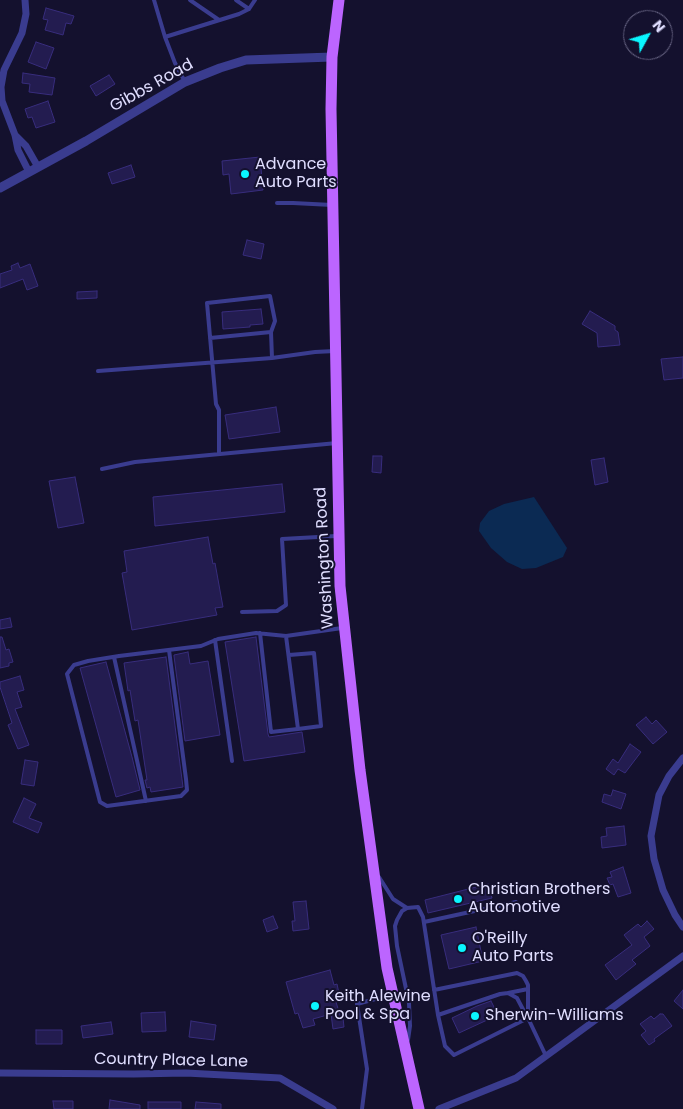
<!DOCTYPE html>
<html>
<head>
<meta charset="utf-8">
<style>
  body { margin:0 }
  #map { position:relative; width:683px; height:1109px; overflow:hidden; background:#14112e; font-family:Poppins,sans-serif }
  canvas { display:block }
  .north { position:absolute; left:623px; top:10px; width:50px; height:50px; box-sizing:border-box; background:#14112e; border:1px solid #666382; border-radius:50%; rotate:51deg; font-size:14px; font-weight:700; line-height:20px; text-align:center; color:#e0deff }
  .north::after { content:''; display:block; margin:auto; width:18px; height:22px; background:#0af6ff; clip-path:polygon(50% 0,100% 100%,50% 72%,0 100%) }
</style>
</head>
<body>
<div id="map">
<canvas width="683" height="1109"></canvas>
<div class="north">N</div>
</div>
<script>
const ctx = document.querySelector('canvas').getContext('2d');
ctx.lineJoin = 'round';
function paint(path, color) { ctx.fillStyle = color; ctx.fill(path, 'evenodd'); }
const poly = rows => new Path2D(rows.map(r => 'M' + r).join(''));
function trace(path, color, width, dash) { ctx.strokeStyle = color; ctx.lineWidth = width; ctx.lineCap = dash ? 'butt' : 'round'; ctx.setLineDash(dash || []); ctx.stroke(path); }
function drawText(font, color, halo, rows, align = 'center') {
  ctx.font = font + ' Poppins,sans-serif'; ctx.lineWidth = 4; ctx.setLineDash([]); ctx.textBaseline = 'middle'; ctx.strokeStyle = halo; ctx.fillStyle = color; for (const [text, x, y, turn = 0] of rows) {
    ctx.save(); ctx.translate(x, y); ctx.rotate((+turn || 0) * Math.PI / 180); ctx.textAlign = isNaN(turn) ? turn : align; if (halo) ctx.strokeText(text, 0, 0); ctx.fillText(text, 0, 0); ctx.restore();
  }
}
paint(poly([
  [534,497,567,548,563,557,536,568,522,569,507,562,491,548,479,531,480,523,489,511,504,504]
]), '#0b2a53');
const building = poly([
  [46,8,74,16,71,24,66,23,63,35,45,30,48,20,43,19,46,8],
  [36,42,54,48,46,69,28,62,36,42],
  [23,73,55,78,52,95,29,92,30,84,22,83,23,73],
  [109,75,115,84,96,96,90,86,109,75],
  [48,101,55,122,36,128,32,117,28,118,25,109,48,101],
  [260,157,263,190,231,194,229,174,223,175,222,161,260,157],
  [131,165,135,177,112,184,108,173,131,165],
  [247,240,264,244,261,259,243,255,247,240],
  [18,263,20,268,30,264,38,286,27,290,23,279,0,288,0,274,12,270,11,266,18,263],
  [97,291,97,298,77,299,77,292,97,291],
  [261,309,263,324,250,325,250,327,223,329,222,312,261,309],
  [590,311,615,326,615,330,618,332,620,345,598,347,597,333,582,324,590,311],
  [683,357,683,378,664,380,661,359,683,357],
  [276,407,280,432,229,439,225,415,276,407],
  [373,456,382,456,381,473,372,472,373,456],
  [604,458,608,482,595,485,591,460,604,458],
  [75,477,84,523,58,528,49,481,75,477],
  [282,484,285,512,155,526,153,497,282,484],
  [208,537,213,564,215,563,223,607,215,608,217,615,132,630,122,573,127,572,124,551,208,537],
  [10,618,12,627,0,629,0,620,10,618],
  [0,637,2,637,6,650,9,649,13,662,9,663,9,666,0,668,0,637],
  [256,637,268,734,269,737,302,732,305,752,244,761,225,642,256,637],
  [188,652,190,664,208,661,220,735,185,741,174,656,174,655,188,652],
  [166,657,183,787,151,792,150,787,147,788,145,780,147,780,138,720,135,721,130,690,128,691,124,663,166,657],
  [106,662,132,757,140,790,116,797,80,668,106,662],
  [20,676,24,690,17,692,22,707,15,709,29,745,18,749,8,725,12,723,0,687,0,682,20,676],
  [646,717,652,724,656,720,667,732,653,744,636,725,646,717],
  [630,744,641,752,625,773,618,769,614,775,606,769,613,759,618,763,630,744],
  [25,760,38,762,34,786,21,784,25,760],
  [613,790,626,794,621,809,602,802,604,794,611,796,613,790],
  [24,798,36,804,29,818,42,823,38,833,13,822,24,798],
  [624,826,626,845,602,848,601,837,607,836,606,828,624,826],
  [623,867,631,893,618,897,613,884,610,885,607,878,612,877,610,872,623,867],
  [488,884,492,898,428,913,425,900,488,884],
  [306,901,309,929,293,931,292,921,295,921,293,902,306,901],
  [273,916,278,928,267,932,263,920,273,916],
  [647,921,654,929,644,937,650,946,632,960,636,964,616,980,605,965,632,945,624,935,638,924,641,927,647,921],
  [476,927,483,961,449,969,441,935,476,927],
  [330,970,334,985,337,984,340,998,335,999,341,1018,343,1018,344,1027,333,1029,331,1014,313,1019,315,1025,303,1028,298,1013,295,1014,286,982,330,970],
  [683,990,683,1009,674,1001,683,990],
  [491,1001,498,1015,459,1033,452,1018,477,1006,491,1001],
  [165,1012,166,1031,142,1032,141,1013,165,1012],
  [660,1014,663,1014,672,1026,654,1039,655,1041,649,1045,641,1035,646,1031,640,1024,651,1016,654,1019,660,1014],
  [191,1021,216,1025,214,1040,189,1037,191,1021],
  [111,1022,113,1034,83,1038,81,1026,111,1022],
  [36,1030,62,1030,62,1044,36,1044,36,1030],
  [110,1100,140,1105,140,1109,109,1109,110,1100],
  [53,1101,73,1101,73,1109,54,1109,53,1101],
  [148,1102,181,1102,181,1109,148,1109,148,1102],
  [196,1102,221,1104,221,1109,195,1109,196,1102]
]);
paint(building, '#231c50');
trace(building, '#382d7d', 1);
trace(poly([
  [154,0,165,37,175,63,185,82],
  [190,0,219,20],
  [236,0,249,9],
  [165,37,239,14,249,9,255,0],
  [277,203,293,203,332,205],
  [210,338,271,332],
  [98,371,272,358,315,352,335,351],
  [219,454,219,410,216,404,207,303,270,296,275,321,271,332,272,358],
  [102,469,135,462,337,443],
  [242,612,277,611,286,605,282,539,336,536],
  [260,633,271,732,298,729],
  [286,636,298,729,321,726,314,653,289,655],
  [215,640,232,761],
  [169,650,186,779,187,790,181,796,107,806,100,802,67,674,74,665,88,661,119,656,201,646,218,639,256,633,286,636,342,628],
  [114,657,146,801],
  [379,877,393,899,407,908],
  [424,922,516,902],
  [434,990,517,973,523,976,526,981,528,985,528,1018],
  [508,993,528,989],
  [438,1015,500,994,508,993,517,998,527,1017],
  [408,1040,410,1026,409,1003,397,946,395,926,397,920,402,911,407,908,418,907,423,917,438,1015,445,1046,454,1055,528,1018,546,1056],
  [362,1109,367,1069,357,1004,390,995]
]), '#3a3c8f', 4);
trace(poly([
  [25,0,26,14,22,33,4,70,1,87,2,101,15,135,18,150,29,172],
  [15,135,26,146,38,167],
  [683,758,669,776,659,795,651,836,654,859,663,890,675,915,683,927],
  [0,1073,134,1074,186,1073,280,1078,333,1109],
  [439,1109,516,1078,683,956]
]), '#3a3c8f', 7);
trace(poly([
  [0,188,86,141,185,82,220,68,246,60,332,57]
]), '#3a3c8f', 9);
trace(poly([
  [339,0,332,57,331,109,340,586,360,770,387,968,419,1109]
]), '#bc65ff', 11);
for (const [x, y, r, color] of [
  [245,174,5,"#0af6ff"],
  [458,899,5,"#0af6ff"],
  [462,948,5,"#0af6ff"],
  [315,1006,5,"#0af6ff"],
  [475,1016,5,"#0af6ff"]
]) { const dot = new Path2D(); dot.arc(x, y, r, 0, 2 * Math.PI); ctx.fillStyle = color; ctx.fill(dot); trace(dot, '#14112e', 2); }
drawText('16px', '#e0deff', '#14112e', [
  ["Gibbs Road",152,86,-29],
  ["Washington Road",325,558,-93],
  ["Country Place Lane",171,1061,1]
]);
drawText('16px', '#e0deff', '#14112e', [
  ["Advance",255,165],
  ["Auto Parts",255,183],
  ["Christian Brothers",468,890],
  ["Automotive",468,908],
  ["O'Reilly",472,939],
  ["Auto Parts",472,957],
  ["Keith Alewine",325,997],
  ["Pool & Spa",325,1015],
  ["Sherwin-Williams",485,1016]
], 'left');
</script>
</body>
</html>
